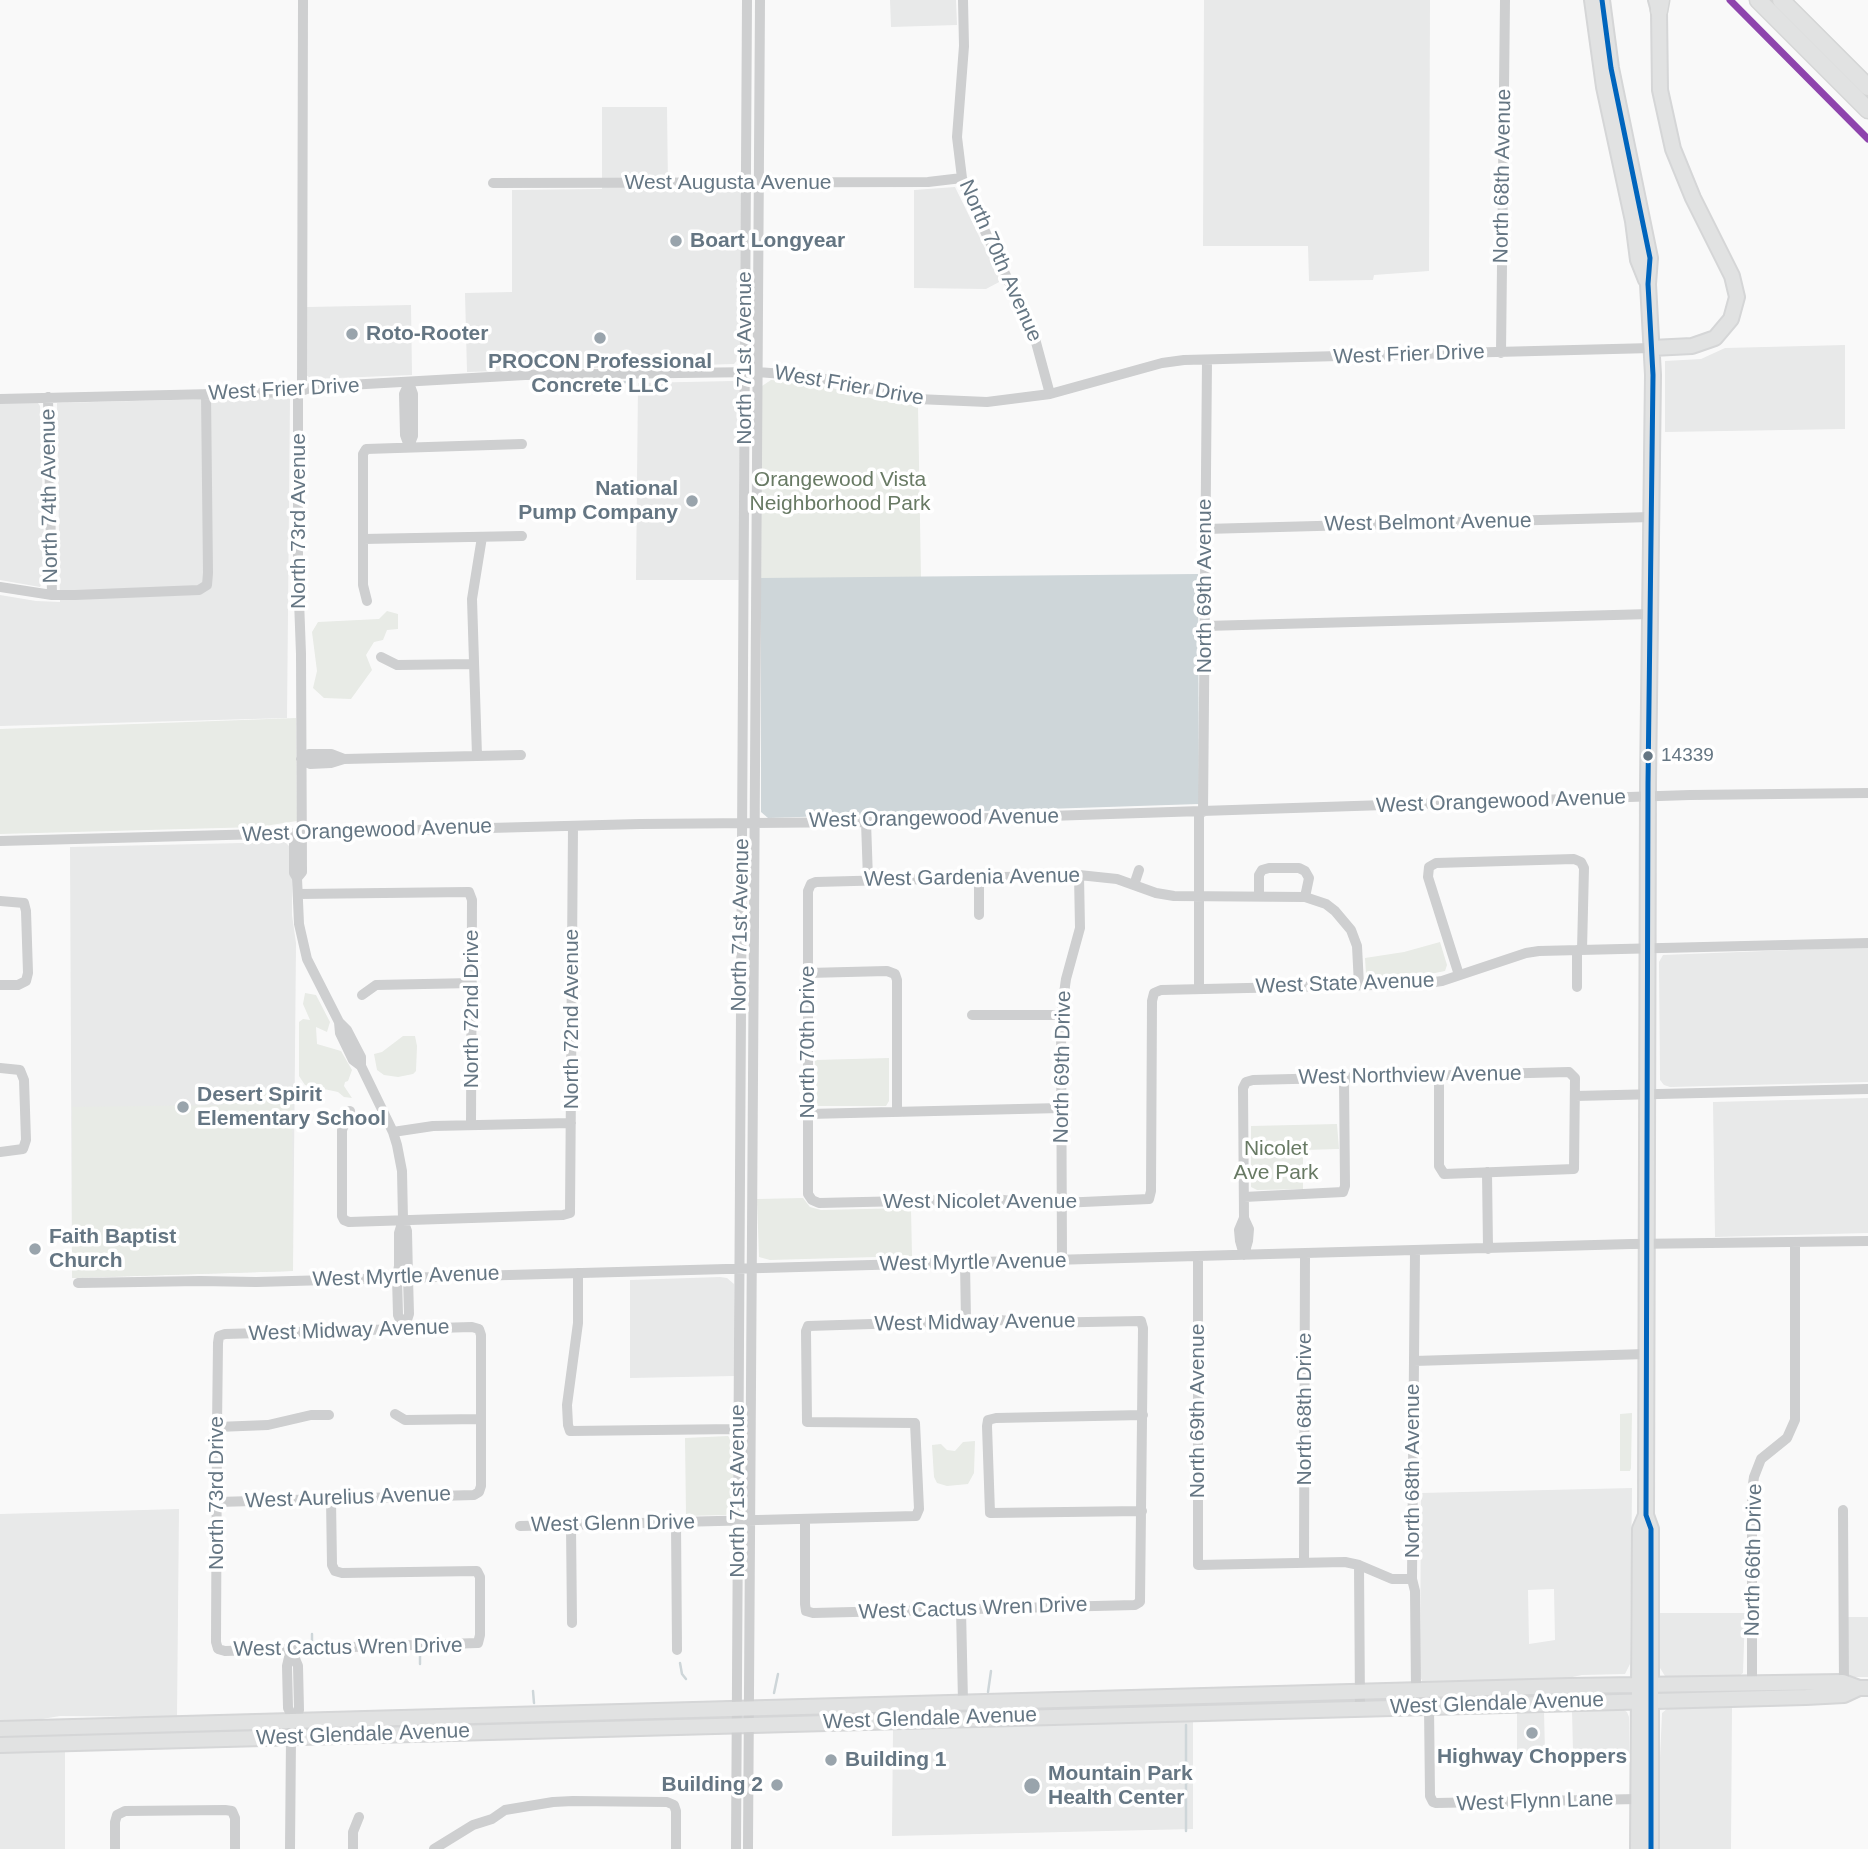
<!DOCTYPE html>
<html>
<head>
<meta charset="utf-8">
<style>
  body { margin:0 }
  canvas { display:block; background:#f9f9f9 }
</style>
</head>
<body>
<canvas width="1868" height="1849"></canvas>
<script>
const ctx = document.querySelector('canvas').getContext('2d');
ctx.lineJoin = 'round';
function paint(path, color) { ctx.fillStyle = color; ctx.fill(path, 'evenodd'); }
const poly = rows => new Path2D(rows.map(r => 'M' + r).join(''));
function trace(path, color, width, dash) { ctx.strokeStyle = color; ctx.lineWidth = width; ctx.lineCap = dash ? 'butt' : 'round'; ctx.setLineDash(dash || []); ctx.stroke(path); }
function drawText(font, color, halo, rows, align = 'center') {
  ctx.font = font + ' Arial,sans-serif'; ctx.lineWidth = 7; ctx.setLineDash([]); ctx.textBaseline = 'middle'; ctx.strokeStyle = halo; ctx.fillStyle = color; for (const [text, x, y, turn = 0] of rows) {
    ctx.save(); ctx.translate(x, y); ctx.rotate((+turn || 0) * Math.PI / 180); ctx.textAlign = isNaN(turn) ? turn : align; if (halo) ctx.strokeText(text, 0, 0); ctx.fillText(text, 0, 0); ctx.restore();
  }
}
paint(poly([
  [890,0,956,0,957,25,891,27],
  [1204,0,1430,0,1429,271,1374,275,1373,280,1309,281,1308,246,1203,246],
  [602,107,667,107,668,188,731,189,739,191,741,194,740,357,734,364,467,372,465,293,512,292,512,190,602,189],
  [955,187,1001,281,986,289,914,288,914,190],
  [411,305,412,375,312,379,306,375,307,307],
  [1845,345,1845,429,1665,432,1665,361,1701,359,1725,348],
  [733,381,740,386,739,580,636,580,638,383],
  [290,397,287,718,0,726,0,595,36,601,60,602,57,403],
  [0,402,38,403,40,406,45,576,40,587,0,580],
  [285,842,290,847,292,853,292,915,296,943,293,1271,72,1278,70,847],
  [1868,947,1868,1082,1670,1087,1664,1085,1660,1080,1659,962,1663,955],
  [1868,1098,1868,1233,1715,1237,1713,1102],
  [720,1277,727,1278,734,1284,735,1376,630,1378,630,1280],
  [1632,1488,1630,1664,1625,1674,1582,1675,1558,1680,1425,1683,1422,1681,1420,1676,1421,1493],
  [1554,1589,1555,1640,1529,1644,1528,1590],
  [179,1509,177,1717,60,1716,30,1721,0,1722,0,1514],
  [1656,1613,1745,1613,1743,1673,1739,1676,1665,1676,1660,1668,1660,1629],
  [1847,1617,1868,1617,1868,1677,1854,1677,1848,1675],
  [1732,1706,1731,1849,1656,1849,1662,1713,1668,1708],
  [1622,1709,1627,1712,1629,1717,1629,1752,1573,1752,1572,1710],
  [1517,1711,1544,1711,1545,1753,1517,1754],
  [1193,1720,1193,1829,892,1836,893,1729],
  [65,1751,65,1849,0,1849,0,1753]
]), '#e8e9e9');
paint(poly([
  [771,380,813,383,874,399,918,406,921,578,761,578,762,386],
  [387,611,398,614,398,629,387,630,383,640,374,642,366,655,372,670,351,699,324,698,313,688,317,671,312,632,318,622,379,619],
  [296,718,297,821,258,827,0,834,0,729],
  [1440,942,1447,965,1445,971,1425,975,1370,977,1366,974,1365,958,1404,952],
  [305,993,316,995,330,1022,327,1032,316,1027,317,1044,341,1051,352,1070,348,1081,345,1082,344,1086,352,1098,344,1097,338,1092,305,1085,299,1076,299,1022,303,1019,310,1020,303,1004],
  [403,1036,415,1036,417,1046,416,1071,413,1074,398,1077,384,1075,377,1070,374,1054,382,1052],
  [889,1058,889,1101,886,1106,817,1106,815,1060],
  [223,1090,292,1090,293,1271,72,1278,72,1107,223,1105],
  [1337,1124,1339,1149,1303,1150,1303,1189,1257,1190,1251,1187,1251,1126],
  [803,1198,810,1207,821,1210,911,1208,912,1256,770,1260,759,1257,757,1199],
  [1632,1413,1631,1468,1630,1471,1620,1471,1620,1414],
  [728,1436,734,1443,732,1513,726,1515,686,1516,685,1438],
  [975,1441,974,1473,968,1484,947,1486,937,1483,934,1477,932,1445,941,1444,947,1450,955,1451,963,1442]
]), '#e8ebe6');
paint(poly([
  [1198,574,1199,804,768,818,761,812,761,578]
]), '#ced6d9');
trace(poly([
  [531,383,633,382],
  [312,1634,312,1641],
  [420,1653,420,1664],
  [680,1663,682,1674,686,1679],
  [533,1691,534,1703],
  [988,1692,991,1671],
  [774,1693,778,1674],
  [1186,1831,1186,1725]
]), '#ced6d9', 2.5);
const major = poly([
  [1592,0,1604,87,1633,221,1638,260,1646,280],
  [1602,0,1611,68,1650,258,1648,284,1653,375,1648,783,1646,1515,1651,1529,1651,1849],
  [1652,348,1692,346,1715,338,1731,319,1737,297,1732,276,1693,198,1673,149,1660,90,1659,11,1656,0],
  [0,1729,1569,1686,1843,1682,1859,1688,1868,1688],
  [0,1745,1806,1697,1844,1695,1859,1688],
  [1638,1849,1640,1529,1646,1515]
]);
const highway = poly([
  [1758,0,1868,110],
  [1781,0,1868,87],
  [1659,11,1661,0]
]);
trace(major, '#d5d6d7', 18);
trace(highway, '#d5d6d6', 19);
trace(poly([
  [963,0,964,46,957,137,962,178,974,208,1034,335,1050,394],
  [493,183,928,182,962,178],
  [1501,353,1505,0],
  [48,397,52,595],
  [0,399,298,392,313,387,525,375,757,372,811,376,917,399,987,402,1050,394,1162,363,1184,360,1652,348],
  [409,446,405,435,404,394,409,383],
  [409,446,413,436,413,394,409,383],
  [1205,529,1652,517],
  [363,539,522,536],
  [0,587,52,595,75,595,199,590,207,585,208,573,206,394],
  [367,601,363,585,363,454,366,449,522,444],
  [1205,626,1651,614],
  [381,657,397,665,474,664],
  [477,756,472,599,482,537],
  [301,759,310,764,331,763,344,759,521,755],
  [301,759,309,754,331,754,344,759],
  [1203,812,1207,360],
  [1199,813,1199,989],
  [866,822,868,879],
  [300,833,294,845,294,873,297,878,299,924,307,959,339,1022,347,1030,361,1057,361,1066,393,1132,397,1145,402,1171,403,1220,407,1231,408,1277,409,1314,404,1329],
  [0,841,640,824,866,822,1690,795,1868,793],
  [979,877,979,915],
  [297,878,302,872,301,654,298,573,298,392,302,385,303,0],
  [1134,885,1139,870],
  [298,894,469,892,472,900,471,1125],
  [1259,896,1259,875,1262,870,1269,868,1299,868,1305,871,1309,878,1305,897],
  [0,901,24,903,26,911,28,973,26,981,18,985,0,985],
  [808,973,887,971,895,974,897,980,897,1112],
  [1459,975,1428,877,1429,867,1436,863,1574,859,1581,862,1584,868,1582,950],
  [1359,985,1357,946,1351,930,1335,911,1326,904,1305,897,1174,896,1156,893,1117,879,1079,875,816,882,811,884,808,891,808,1194,812,1200,819,1203,995,1199,1029,1203,1061,1203,1149,1199,1151,1191,1152,1001,1154,993,1161,990,1420,984,1442,981,1526,953,1539,951,1868,943],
  [1577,987,1577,950],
  [362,995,376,985,472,983],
  [972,1015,1061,1015],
  [339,1022,340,1033,353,1060,361,1066],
  [0,1068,20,1070,24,1080,26,1140,23,1149,0,1152],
  [1575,1096,1868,1089],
  [350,1111,342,1130,342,1216,344,1220,349,1222,563,1215,570,1213,573,826],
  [808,1114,1061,1108],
  [393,1132,433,1126,571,1123],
  [1487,1172,1488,1249],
  [1244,1197,1343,1192,1345,1186,1344,1078],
  [1244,1218,1249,1229,1248,1241,1244,1255],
  [403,1220,399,1233,399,1266,397,1277,398,1315,404,1329],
  [1415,1251,1412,1579,1415,1591,1416,1690],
  [1244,1255,1240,1241,1239,1230,1244,1218,1243,1088,1246,1082,1253,1080,1569,1072,1575,1078,1574,1169,1444,1174,1439,1166,1439,1076],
  [1198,1257,1198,1565,1345,1562,1359,1565,1392,1579,1412,1579],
  [1062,1261,1061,1015,1066,979,1080,928,1079,875],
  [965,1263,966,1321],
  [578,1273,578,1323,567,1405,568,1425,570,1431,738,1429],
  [78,1283,200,1281,256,1282,1631,1244,1868,1241],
  [1414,1361,1646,1354],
  [395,1414,405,1420,481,1419],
  [217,1427,268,1425,311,1415,329,1415],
  [217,1502,474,1495,479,1492,481,1486,481,1335,479,1329,472,1327,225,1334,219,1336,218,1343,217,1427,216,1642,218,1649,225,1651,478,1643,480,1635,480,1577,477,1571,342,1573,335,1571,332,1565,331,1499],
  [1843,1510,1844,1689],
  [1142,1511,990,1513,987,1426,988,1420,996,1418,1143,1415],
  [676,1522,677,1650],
  [571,1525,572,1623],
  [520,1526,916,1516,919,1509,915,1423,807,1422,806,1331,808,1326,999,1320,1034,1323,1141,1321,1143,1328,1140,1602,1135,1605,813,1613,806,1611,805,1604,805,1519],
  [1304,1563,1305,1254],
  [1359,1565,1360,1708],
  [961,1609,963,1702],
  [291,1649,287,1666,288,1708,294,1720],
  [1752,1684,1752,1491,1754,1477,1761,1459,1787,1438,1795,1420,1795,1242],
  [1429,1706,1430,1796,1433,1802,1436,1803,1638,1799],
  [115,1849,115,1822,117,1815,125,1811,225,1810,232,1811,235,1818,235,1849],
  [290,1849,291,1737,294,1720,299,1710,298,1666,291,1649],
  [353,1849,353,1832,359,1817],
  [434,1849,473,1825,492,1819,505,1810,553,1802,573,1801,667,1802,674,1805,676,1811,676,1849],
  [736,1849,747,0],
  [748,1849,760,0]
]), '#cecfd0', 10);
trace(major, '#e1e2e2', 14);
trace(highway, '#e1e2e2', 16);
trace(poly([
  [1602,0,1611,68,1650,258,1648,284,1653,375,1648,783,1646,1515,1651,1529,1651,1849]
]), '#0065bd', 5);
trace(poly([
  [1730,0,1868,139]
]), '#8e44ad', 7);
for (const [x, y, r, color] of [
  [676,241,7,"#99a4ac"],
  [352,334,7,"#99a4ac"],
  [600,338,7,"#99a4ac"],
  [692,501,7,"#99a4ac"],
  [1648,756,6,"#657683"],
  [183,1107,7,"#99a4ac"],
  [35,1249,7,"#99a4ac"],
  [1532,1733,7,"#99a4ac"],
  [831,1760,7,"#99a4ac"],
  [777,1785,7,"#99a4ac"],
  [1032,1786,9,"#99a4ac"]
]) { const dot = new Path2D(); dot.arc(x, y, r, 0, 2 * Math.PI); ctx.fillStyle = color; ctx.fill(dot); trace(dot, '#fff', 2.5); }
drawText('19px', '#657683', '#fff', [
  ["14339",1661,756]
], 'left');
drawText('21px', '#657683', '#fff', [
  ["North 68th Avenue",1503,176,-89],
  ["West Augusta Avenue",728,183],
  ["North 70th Avenue",1000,261,66],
  ["West Frier Drive",1409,355,-2],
  ["North 71st Avenue",745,358,-90],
  ["West Frier Drive",849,386,10],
  ["West Frier Drive",284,390,-3],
  ["North 74th Avenue",50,496,-91],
  ["North 73rd Avenue",299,521,-90],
  ["West Belmont Avenue",1428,523,-1],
  ["North 69th Avenue",1205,586,-90],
  ["West Orangewood Avenue",1501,802,-2],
  ["West Orangewood Avenue",934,819,-1],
  ["West Orangewood Avenue",367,831,-2],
  ["West Gardenia Avenue",972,878,-1],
  ["North 71st Avenue",741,925,-89],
  ["West State Avenue",1345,984,-2],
  ["North 72nd Drive",472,1009,-90],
  ["North 72nd Avenue",572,1019,-90],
  ["North 70th Drive",808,1042,-90],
  ["North 69th Drive",1063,1067,-89],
  ["West Northview Avenue",1410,1076,-1],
  ["West Nicolet Avenue",980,1202],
  ["West Myrtle Avenue",973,1263,-1],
  ["West Myrtle Avenue",406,1277,-2],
  ["West Midway Avenue",975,1323,-1],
  ["West Midway Avenue",349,1331,-2],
  ["North 68th Drive",1305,1409,-90],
  ["North 69th Avenue",1198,1411,-90],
  ["North 68th Avenue",1413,1471,-90],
  ["North 71st Avenue",738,1491,-90],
  ["North 73rd Drive",217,1493,-90],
  ["West Aurelius Avenue",348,1498,-2],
  ["West Glenn Drive",613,1524,-1],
  ["North 66th Drive",1754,1560,-89],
  ["West Cactus Wren Drive",973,1609,-2],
  ["West Cactus Wren Drive",348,1648,-1],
  ["West Glendale Avenue",1497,1704,-2],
  ["West Glendale Avenue",930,1719,-2],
  ["West Glendale Avenue",363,1735,-2],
  ["West Flynn Lane",1535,1802,-2]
]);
drawText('bold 21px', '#657683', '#fff', [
  ["Boart Longyear",690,241],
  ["Roto-Rooter",366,334],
  ["PROCON Professional",600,362,"center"],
  ["Concrete LLC",600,386,"center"],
  ["National",678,489,"right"],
  ["Pump Company",678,513,"right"],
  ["Desert Spirit",197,1095],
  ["Elementary School",197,1119],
  ["Faith Baptist",49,1237],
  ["Church",49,1261],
  ["Highway Choppers",1532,1757,"center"],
  ["Building 1",845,1760],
  ["Mountain Park",1048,1774],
  ["Health Center",1048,1798],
  ["Building 2",763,1785,"right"]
], 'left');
drawText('21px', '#687a64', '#fff', [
  ["Orangewood Vista",840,480],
  ["Neighborhood Park",840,504],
  ["Nicolet",1276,1149],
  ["Ave Park",1276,1173]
]);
</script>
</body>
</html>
